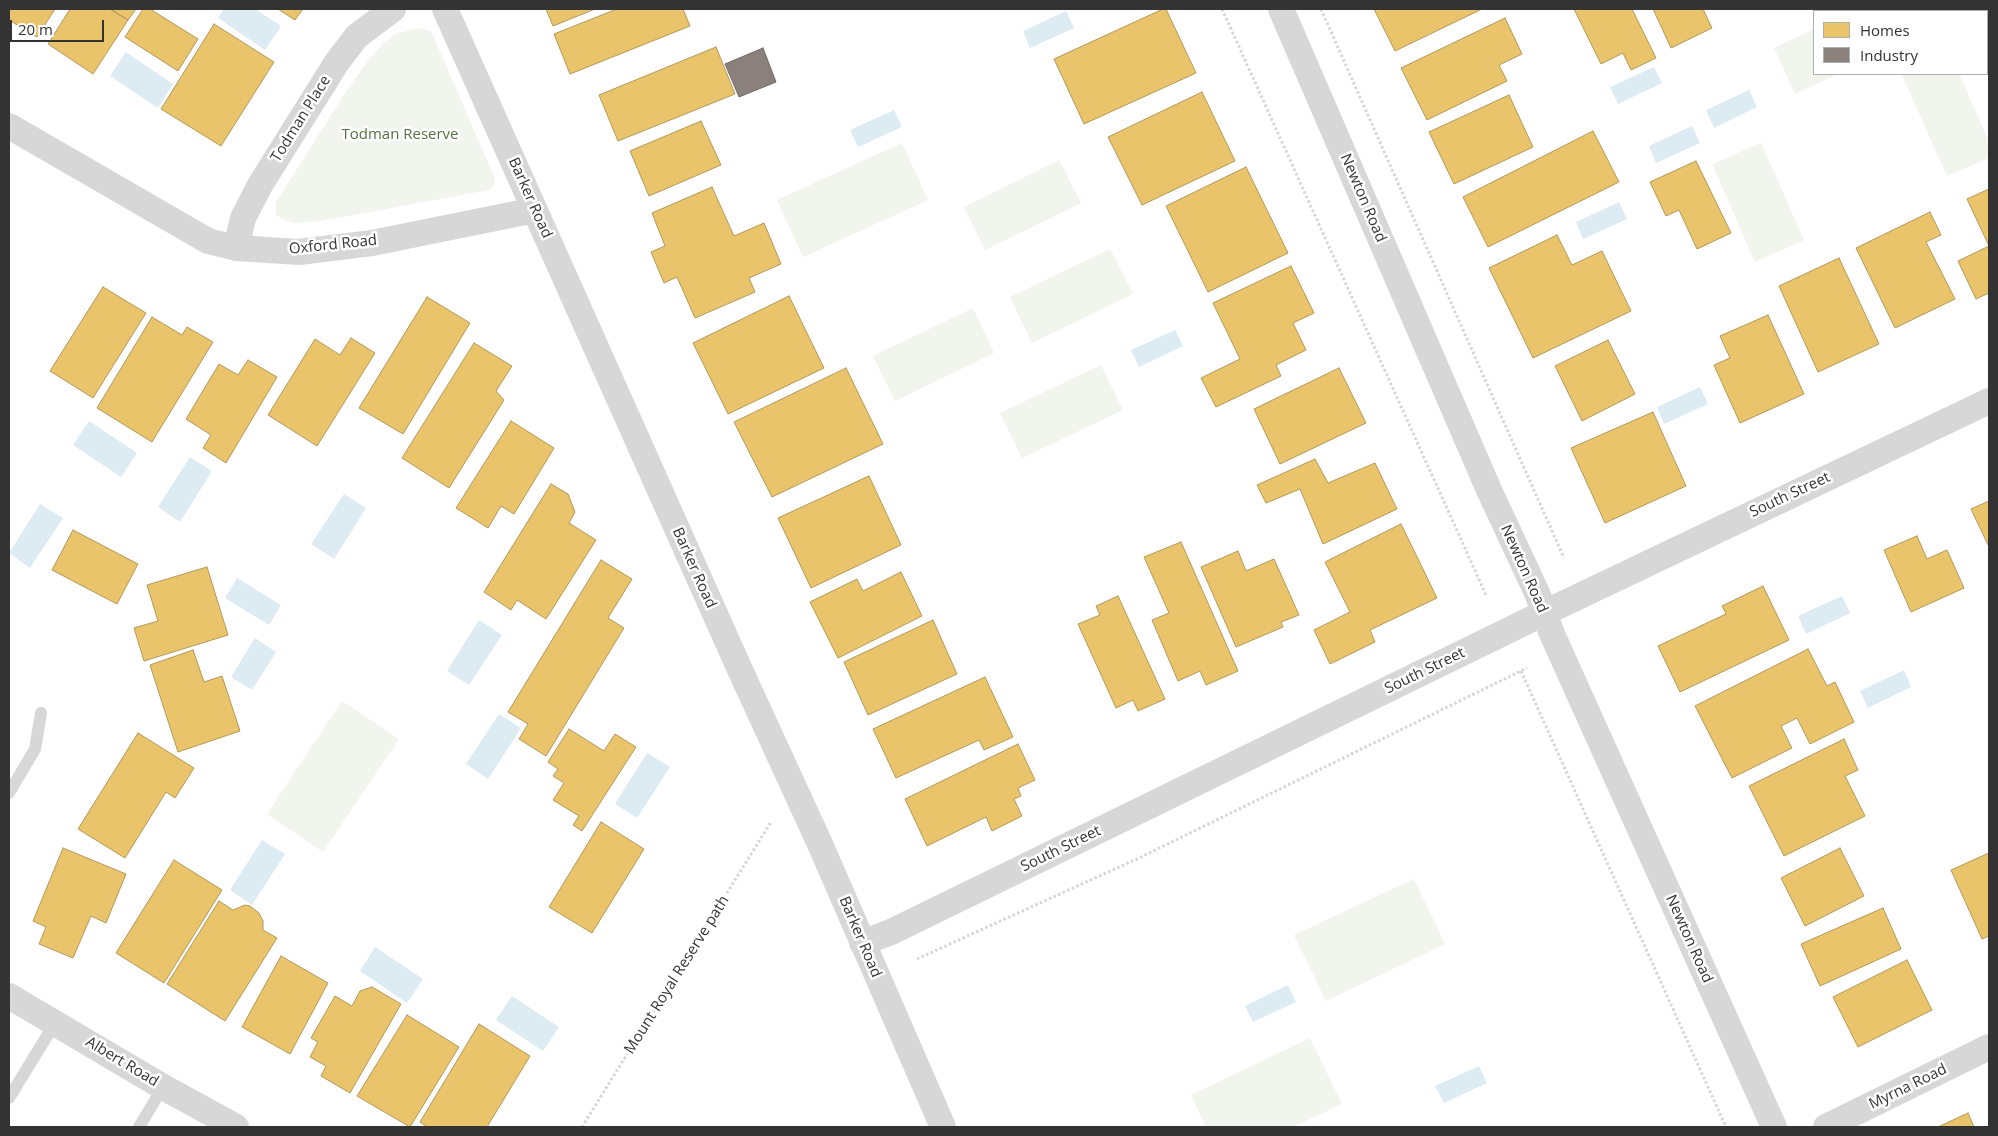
<!DOCTYPE html>
<html>
<head>
<meta charset="utf-8">
<style>
  body { margin:0 }
  #map { position:relative; width:1998px; height:1136px; overflow:hidden; background:#fff; font-family:"Open Sans",sans-serif }
  canvas { display:block }
  .frame { position:absolute; inset:0; border:10px solid #333; pointer-events:none }
  .legend { position:absolute; left:1813px; top:10px; width:175px; height:65px; box-sizing:border-box; background:#fff; border:1px solid #adadad; margin:0; padding:6px 9px; list-style:none; font-size:15px; color:#333 }
  .legend li { display:flex; align-items:center; gap:10px; height:25px }
  .legend b { width:25px; border:1px solid #adadad }
  .scale { position:absolute; left:10px; top:20px; width:94px; height:22px; box-sizing:border-box; border:2px solid #333; border-top:0; padding-left:6px; font-size:15px; line-height:18px; white-space:nowrap; color:#333; -webkit-text-stroke:4px #fff; paint-order:stroke }
</style>
</head>
<body>
<div id="map">
<canvas width="1998" height="1136"></canvas>
<div class="frame"></div>
<ul class="legend">
<li><b style="height:14px;background:#e9c46a"></b>Homes</li>
<li><b style="height:14px;background:#8a817c"></b>Industry</li>
</ul>
<div class="scale">20 m</div>
</div>
<script>
const ctx = document.querySelector('canvas').getContext('2d');
ctx.lineJoin = 'round';
function paint(path, color) { ctx.fillStyle = color; ctx.fill(path, 'evenodd'); }
const poly = rows => new Path2D(rows.map(r => 'M' + r).join(''));
function trace(path, color, width, dash) { ctx.strokeStyle = color; ctx.lineWidth = width; ctx.lineCap = dash ? 'butt' : 'round'; ctx.setLineDash(dash || []); ctx.stroke(path); }
function drawText(font, color, halo, rows, align = 'center') {
  ctx.font = font + ' "Open Sans",sans-serif'; ctx.lineWidth = 5; ctx.setLineDash([]); ctx.textBaseline = 'middle'; ctx.strokeStyle = halo; ctx.fillStyle = color; for (const [text, x, y, turn = 0] of rows) {
    ctx.save(); ctx.translate(x, y); ctx.rotate((+turn || 0) * Math.PI / 180); ctx.textAlign = isNaN(turn) ? turn : align; if (halo) ctx.strokeText(text, 0, 0); ctx.fillText(text, 0, 0); ctx.restore();
  }
}
paint(poly([
  [418,28,431,31,495,179,495,185,489,190,321,221,294,223,284,220,276,215,276,202,347,90,370,58,384,43,395,34],
  [1814,29,1814,74,1838,74,1795,94,1774,48],
  [1904,74,1959,74,1989,142,1989,158,1947,176,1902,75],
  [902,143,928,200,803,257,777,200],
  [1761,143,1804,240,1755,262,1712,164],
  [1059,160,1081,203,985,250,964,207],
  [1110,249,1133,294,1032,343,1010,297],
  [973,308,994,353,895,401,873,356],
  [1101,365,1123,410,1022,458,1000,413],
  [342,701,399,739,323,852,267,814],
  [1414,879,1445,944,1326,1001,1294,935],
  [1310,1038,1342,1104,1293,1127,1206,1127,1191,1095]
]), '#f1f5ed');
paint(poly([
  [224,9,255,9,281,26,265,50,218,18],
  [1066,11,1074,28,1030,48,1023,31],
  [126,52,173,84,158,108,110,76],
  [1654,67,1662,83,1618,104,1610,87],
  [1749,90,1757,107,1714,128,1706,110],
  [894,110,902,127,858,147,850,130],
  [1692,126,1700,143,1656,163,1649,146],
  [1619,202,1627,219,1583,239,1576,222],
  [1175,330,1183,346,1139,367,1131,350],
  [1700,387,1708,404,1664,424,1657,407],
  [89,421,137,453,121,477,73,445],
  [190,457,212,471,180,522,158,507],
  [344,494,366,508,334,559,311,544],
  [40,504,63,518,30,568,9,553],
  [237,578,281,605,269,625,225,598],
  [1842,596,1850,613,1806,634,1798,616],
  [479,620,502,635,469,685,447,671],
  [255,638,276,652,252,690,231,677],
  [1904,670,1911,687,1868,708,1860,691],
  [499,714,521,728,488,779,466,764],
  [647,753,670,767,637,818,615,804],
  [262,840,285,854,252,905,230,890],
  [375,947,423,979,407,1003,360,971],
  [1288,985,1296,1002,1253,1022,1245,1006],
  [512,996,559,1027,543,1051,496,1020],
  [1479,1066,1487,1083,1444,1103,1435,1086]
]), '#ddebf3');
const homes = poly([
  [9,9,55,9,37,37,9,20,9,9],
  [70,9,110,9,128,20,93,74,48,44,70,9],
  [110,9,136,9,128,20,110,9],
  [143,9,150,9,198,39,178,71,125,37,143,9],
  [278,9,303,9,295,20,278,9],
  [546,9,595,9,553,26,546,9],
  [617,9,683,9,690,26,570,74,554,34,617,9],
  [1163,9,1166,9,1196,73,1084,124,1054,59,1163,9],
  [1374,9,1482,9,1395,51,1374,9],
  [1574,9,1632,9,1656,58,1631,70,1623,53,1601,64,1574,9],
  [1653,9,1703,9,1712,28,1671,48,1653,9],
  [1505,18,1522,54,1499,65,1507,81,1427,120,1401,68,1505,18],
  [214,24,274,62,221,146,161,109,214,24],
  [716,47,735,94,618,141,599,95,716,47],
  [1202,92,1235,161,1142,205,1108,137,1202,92],
  [1509,95,1533,147,1454,184,1429,132,1509,95],
  [701,121,721,165,649,196,630,151,701,121],
  [1593,131,1619,182,1488,247,1463,197,1593,131],
  [1696,161,1731,233,1697,249,1679,210,1666,216,1650,182,1696,161],
  [1246,167,1288,253,1208,292,1166,206,1246,167],
  [712,187,734,236,764,223,781,264,749,278,755,292,695,318,677,277,664,283,651,252,665,246,652,213,712,187],
  [1989,189,1989,293,1976,299,1958,261,1989,246,1967,199,1989,189],
  [1930,212,1941,235,1926,242,1955,299,1895,328,1856,248,1930,212],
  [1557,235,1572,265,1602,251,1631,311,1533,358,1489,268,1557,235],
  [1839,258,1879,344,1818,372,1779,286,1839,258],
  [1291,266,1314,313,1293,323,1306,350,1276,365,1281,376,1216,407,1201,378,1240,359,1213,303,1291,266],
  [103,287,146,313,93,398,50,371,103,287],
  [789,296,824,368,728,414,693,343,789,296],
  [427,297,470,323,403,434,359,408,427,297],
  [1768,315,1804,394,1740,423,1714,365,1730,358,1720,336,1768,315],
  [152,317,182,335,187,327,213,342,152,442,97,408,152,317],
  [351,338,375,353,317,446,268,415,315,339,340,355,351,338],
  [1608,340,1635,394,1582,421,1555,366,1608,340],
  [474,343,512,366,496,391,504,400,449,488,402,458,474,343],
  [248,360,277,377,226,463,203,448,211,435,186,419,219,364,238,375,248,360],
  [846,368,883,444,772,497,734,422,846,368],
  [1339,368,1366,423,1280,464,1254,409,1339,368],
  [1653,412,1686,486,1605,523,1571,448,1653,412],
  [511,421,554,448,514,514,501,506,488,528,456,508,511,421],
  [1315,459,1328,483,1375,463,1397,509,1323,544,1300,489,1266,503,1257,485,1315,459],
  [869,476,901,545,811,588,778,518,869,476],
  [551,484,568,494,575,512,569,523,596,540,546,619,517,600,511,610,484,592,551,484],
  [1989,501,1989,547,1971,509,1989,501],
  [1401,524,1437,598,1370,630,1375,642,1330,664,1314,630,1350,612,1325,562,1401,524],
  [73,530,138,564,117,604,52,570,73,530],
  [1917,536,1927,559,1947,550,1964,588,1911,612,1884,550,1917,536],
  [1181,542,1238,671,1206,685,1200,671,1178,681,1152,620,1169,613,1144,557,1181,542],
  [1238,551,1246,571,1274,559,1299,615,1281,622,1283,627,1236,647,1201,567,1238,551],
  [601,560,632,579,608,618,624,628,546,756,519,739,528,724,508,712,601,560],
  [207,567,228,635,144,661,134,628,158,621,147,585,207,567],
  [901,572,922,616,838,658,810,602,857,579,863,591,901,572],
  [1763,586,1789,640,1680,692,1658,646,1726,614,1722,606,1763,586],
  [1118,596,1165,699,1138,711,1133,700,1116,708,1078,624,1100,615,1096,606,1118,596],
  [933,620,957,674,868,715,844,662,933,620],
  [1808,649,1827,686,1835,682,1854,722,1810,744,1797,718,1781,726,1792,748,1732,778,1695,706,1808,649],
  [193,650,204,682,222,676,240,731,178,752,150,665,193,650],
  [985,677,1013,737,984,750,979,740,896,778,873,729,985,677],
  [569,729,604,751,615,734,636,747,582,831,573,825,579,816,553,800,564,783,553,776,558,769,548,762,569,729],
  [138,733,194,768,175,798,166,792,125,858,78,829,138,733],
  [1844,739,1858,770,1845,776,1865,816,1784,856,1749,786,1844,739],
  [1018,744,1035,780,1018,788,1021,796,1014,799,1022,816,992,831,986,817,927,846,905,799,1018,744],
  [601,822,644,849,592,933,549,907,601,822],
  [63,848,126,874,106,923,91,916,73,958,39,944,46,927,33,921,63,848],
  [1840,848,1864,896,1805,926,1781,878,1840,848],
  [1989,853,1989,936,1982,939,1951,870,1989,853],
  [174,860,222,890,164,983,116,953,174,860],
  [219,901,233,910,245,905,250,906,259,913,263,921,263,930,277,938,225,1021,167,984,219,901],
  [1883,908,1901,949,1820,986,1801,944,1883,908],
  [281,956,328,983,290,1054,242,1027,281,956],
  [1907,960,1932,1010,1858,1047,1833,997,1907,960],
  [372,987,401,1004,350,1093,321,1076,326,1066,310,1057,318,1042,311,1038,335,996,352,1006,360,991,372,987],
  [407,1015,459,1047,410,1127,357,1096,407,1015],
  [479,1024,530,1056,487,1127,427,1127,420,1122,479,1024],
  [1968,1113,1974,1127,1938,1127,1968,1113]
]);
paint(homes, '#e9c46a');
trace(homes, '#b2985a', 1);
const industry = poly([
  [763,48,776,82,739,97,725,64,763,48]
]);
paint(industry, '#8a817c');
trace(industry, '#706a66', 1);
trace(poly([
  [1222,9,1486,595],
  [1321,9,1564,558],
  [1521,671,1726,1127],
  [917,959,1139,858,1527,668],
  [582,1127,771,822]
]), '#d6d6d6', 3, [2.5, 2.5]);
trace(poly([
  [9,793,35,749,41,713],
  [9,1098,55,1023],
  [139,1127,163,1087]
]), '#d7d7d7', 12);
trace(poly([
  [445,9,741,672,820,844,943,1127],
  [1281,9,1489,490,1537,593,1552,634,1774,1127],
  [9,126,208,241,236,248,299,252,372,243,535,210],
  [236,248,243,218,260,185,337,62,357,36,393,9],
  [862,943,891,932,1544,613,1989,401],
  [9,996,163,1087,236,1127],
  [1826,1127,1989,1047]
]), '#d7d7d7', 26);
drawText('15px', '#333', '#fff', [
  ["Todman Place",301,119,-58],
  ["Barker Road",530,198,66],
  ["Newton Road",1363,198,67],
  ["Oxford Road",333,245,-6],
  ["South Street",1790,495,-25],
  ["Barker Road",694,568,66],
  ["Newton Road",1524,569,66],
  ["South Street",1425,671,-26],
  ["South Street",1061,849,-26],
  ["Barker Road",860,937,67],
  ["Newton Road",1689,939,66],
  ["Mount Royal Reserve path",677,975,-58],
  ["Albert Road",122,1062,31],
  ["Myrna Road",1908,1087,-26]
]);
drawText('15px', '#56703f', '#fff', [
  ["Todman Reserve",400,135]
]);
</script>
</body>
</html>
